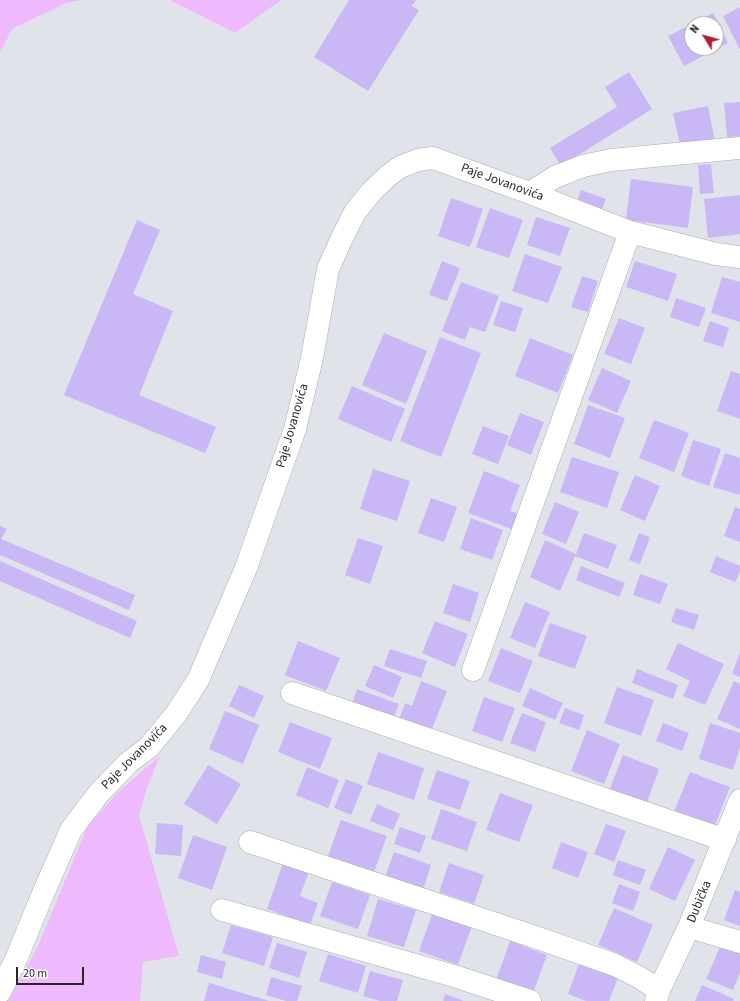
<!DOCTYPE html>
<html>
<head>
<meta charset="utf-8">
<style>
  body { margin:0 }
  #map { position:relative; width:740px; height:1001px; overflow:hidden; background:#e1e3ea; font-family:"Source Sans 3",sans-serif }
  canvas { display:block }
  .north { position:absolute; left:684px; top:16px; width:40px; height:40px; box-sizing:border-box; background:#fff; border:1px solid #a9a9aa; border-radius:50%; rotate:307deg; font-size:11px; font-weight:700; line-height:16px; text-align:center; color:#27272a }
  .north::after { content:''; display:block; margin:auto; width:14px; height:18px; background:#b11e34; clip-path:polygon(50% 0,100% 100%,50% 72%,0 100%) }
  .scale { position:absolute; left:16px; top:967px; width:68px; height:18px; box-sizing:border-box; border:2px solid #27272a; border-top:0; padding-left:5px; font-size:12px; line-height:14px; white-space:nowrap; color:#27272a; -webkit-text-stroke:3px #fff; paint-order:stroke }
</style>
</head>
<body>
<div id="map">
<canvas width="740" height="1001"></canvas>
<div class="north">N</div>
<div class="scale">20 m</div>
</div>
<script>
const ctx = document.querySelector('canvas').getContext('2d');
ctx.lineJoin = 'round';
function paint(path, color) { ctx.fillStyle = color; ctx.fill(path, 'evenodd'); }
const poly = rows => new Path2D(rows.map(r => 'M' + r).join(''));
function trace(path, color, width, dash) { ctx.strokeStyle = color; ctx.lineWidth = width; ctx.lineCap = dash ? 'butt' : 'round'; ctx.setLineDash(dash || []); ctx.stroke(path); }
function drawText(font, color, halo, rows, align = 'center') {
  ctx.font = font + ' "Source Sans 3",sans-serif'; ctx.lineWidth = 3.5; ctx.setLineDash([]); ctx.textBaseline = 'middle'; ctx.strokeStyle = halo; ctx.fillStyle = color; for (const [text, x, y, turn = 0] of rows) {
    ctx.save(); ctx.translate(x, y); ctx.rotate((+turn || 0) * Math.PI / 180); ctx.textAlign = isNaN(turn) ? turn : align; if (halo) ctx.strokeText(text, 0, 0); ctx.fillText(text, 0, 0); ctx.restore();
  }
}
paint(poly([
  [0,0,81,0,66,3,12,29,0,53],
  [169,0,281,0,235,33],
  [160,756,147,788,139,815,179,956,143,962,140,1001,8,1001,38,946,87,827,120,790]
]), '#eebafd');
paint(poly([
  [349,0,416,0,412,6,419,10,368,91,314,57],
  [740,7,740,50,723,16],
  [713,13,728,43,684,66,668,36,692,24,692,48,716,48,716,24,692,24],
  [629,72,652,109,561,166,550,148,617,107,605,87],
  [740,102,740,136,727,137,724,103],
  [708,106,715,142,681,149,673,113],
  [711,164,714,193,700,194,698,165],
  [631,179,693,187,688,228,626,220],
  [581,190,606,199,600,213,576,205],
  [740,195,740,234,708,238,704,199],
  [451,198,483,209,470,247,438,236],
  [490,208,523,220,509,258,476,247],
  [536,217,570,228,560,256,527,245],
  [137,220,160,230,133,294,173,311,139,395,216,427,205,453,64,395],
  [525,254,562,267,548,303,512,291],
  [442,261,460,268,447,301,429,295],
  [635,261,677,274,668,301,626,287],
  [582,276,598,281,588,312,571,307],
  [722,277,740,282,740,322,711,313],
  [461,282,499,296,485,332,470,327,465,340,442,331],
  [676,298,706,308,699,327,670,317],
  [501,301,523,308,515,332,493,325],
  [619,318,645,328,631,364,604,354],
  [710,321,729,328,723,347,703,341],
  [384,333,427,351,406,404,362,385],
  [440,337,481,353,441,457,400,441],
  [530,338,573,355,558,393,515,376],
  [602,368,631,381,617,413,588,400],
  [731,371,740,374,740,419,717,411],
  [352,386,405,409,391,442,338,419],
  [588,405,625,418,610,458,574,444],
  [520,413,544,422,531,455,507,445],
  [654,420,689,433,674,472,639,458],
  [483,426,509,436,498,464,472,454],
  [693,440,721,449,709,486,681,476],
  [725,453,740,458,740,495,713,487],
  [572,457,619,472,607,508,560,492],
  [373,469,410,481,397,521,360,509],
  [484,471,520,485,510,511,520,514,514,530,468,513],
  [635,475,660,486,645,521,620,510],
  [431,498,457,507,444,542,418,533],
  [555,502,579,512,566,544,542,534],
  [735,507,740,509,740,542,724,536],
  [471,518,503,530,492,560,460,549],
  [0,526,7,529,1,539,135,595,129,610,0,555],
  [584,533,617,545,608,569,575,556,560,591,530,577,545,540,576,554],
  [639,533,650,537,640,564,629,560],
  [358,538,383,546,370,584,345,575],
  [716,556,740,566,740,572,735,582,710,572],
  [0,561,137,621,130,638,0,581],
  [581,566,625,583,619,597,576,580],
  [640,574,668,584,660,604,633,595],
  [453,584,479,593,470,622,443,613],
  [525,602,550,612,535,648,510,638],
  [676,608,699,615,694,630,671,622],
  [435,621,468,634,455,667,422,653],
  [550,623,587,636,575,669,538,656],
  [298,641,340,658,326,691,285,675],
  [678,643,724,664,705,705,683,696,690,681,666,669],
  [501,648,533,661,520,693,488,681],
  [390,649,427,661,421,678,384,666],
  [740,653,740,677,732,674],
  [374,665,402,677,393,698,365,686],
  [637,669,678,685,673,699,632,683],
  [421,681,447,691,430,734,398,722,405,703,412,706],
  [734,681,740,684,740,729,717,719],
  [239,685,264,696,254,718,229,706],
  [617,687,654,700,641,736,604,723],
  [530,688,563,703,555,720,522,706],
  [357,689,399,704,393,719,352,704],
  [484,697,515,708,502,742,472,731],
  [565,708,584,715,579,730,559,723],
  [225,711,259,725,243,764,209,749],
  [522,713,546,722,535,752,510,743],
  [290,722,332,738,320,769,278,752],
  [663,723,689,733,682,751,656,741],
  [710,723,740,733,740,748,733,770,699,759],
  [587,730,620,744,604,784,571,771],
  [378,752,424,768,414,800,367,784],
  [623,755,659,769,646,805,609,791],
  [208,765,241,784,217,824,184,804],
  [307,767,339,780,328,808,296,795],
  [437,770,470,781,460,810,427,799],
  [690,772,730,787,714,828,674,812],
  [346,779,363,786,351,815,334,808],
  [500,793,533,805,519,842,486,830],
  [377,804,400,814,393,830,370,821],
  [441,809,477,822,467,851,431,839],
  [341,820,387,836,374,872,328,856],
  [157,823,183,825,181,856,155,854],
  [606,824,626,831,614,862,594,854],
  [400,827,426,836,420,853,394,844],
  [193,835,227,847,212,890,178,878],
  [561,842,588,852,578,878,552,868],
  [668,847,695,860,675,901,649,889],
  [394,852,431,865,422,893,384,880],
  [284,860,310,869,300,896,318,903,310,925,267,909],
  [618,860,646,870,640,885,613,875],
  [449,863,484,875,474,904,439,892],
  [332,882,370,895,358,929,320,916],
  [619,884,640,892,633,911,612,903],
  [735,890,740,892,740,926,724,920],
  [378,899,416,910,404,947,367,936],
  [614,908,653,925,637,962,598,945],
  [433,912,472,926,458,965,419,951],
  [231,925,273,937,264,966,222,953],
  [510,941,547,955,533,993,496,980],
  [277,943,307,952,299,978,269,968],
  [721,945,740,953,740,973,733,990,706,979],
  [328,954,366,966,358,993,319,981],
  [201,955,226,962,222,979,197,972],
  [580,961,619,975,609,1001,586,1001,568,994],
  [370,971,403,980,397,1001,380,1001,363,996],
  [271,977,302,986,297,1001,286,1001,266,995],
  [209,983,269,1001,204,1001],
  [702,985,734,999,733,1001,695,1001],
  [445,994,464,1001,443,1001]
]), '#cab7f6');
const minor = poly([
  [530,193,555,177,583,166,611,160,740,148],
  [473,670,630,232],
  [292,693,725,840],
  [250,842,532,936,615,965,637,976,659,990],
  [222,910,454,976,530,1001],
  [689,927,740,942],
  [0,992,17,957,42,896,71,830,99,793,128,763,149,747,176,714,198,680,246,568,295,429,312,358,328,269,341,240,355,212,372,191,388,176,400,167,418,160,433,158,530,193,630,232,716,254,740,257],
  [656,1001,659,990,689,927,740,800]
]);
trace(minor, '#abacb3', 23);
trace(minor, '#fff', 22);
drawText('13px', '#27272a', '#fff', [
  ["Paje Jovanovića",502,183,20],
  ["Paje Jovanovića",293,426,-74],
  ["Paje Jovanovića",135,757,-45],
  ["Dubička",700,902,-68]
]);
</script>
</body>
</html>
